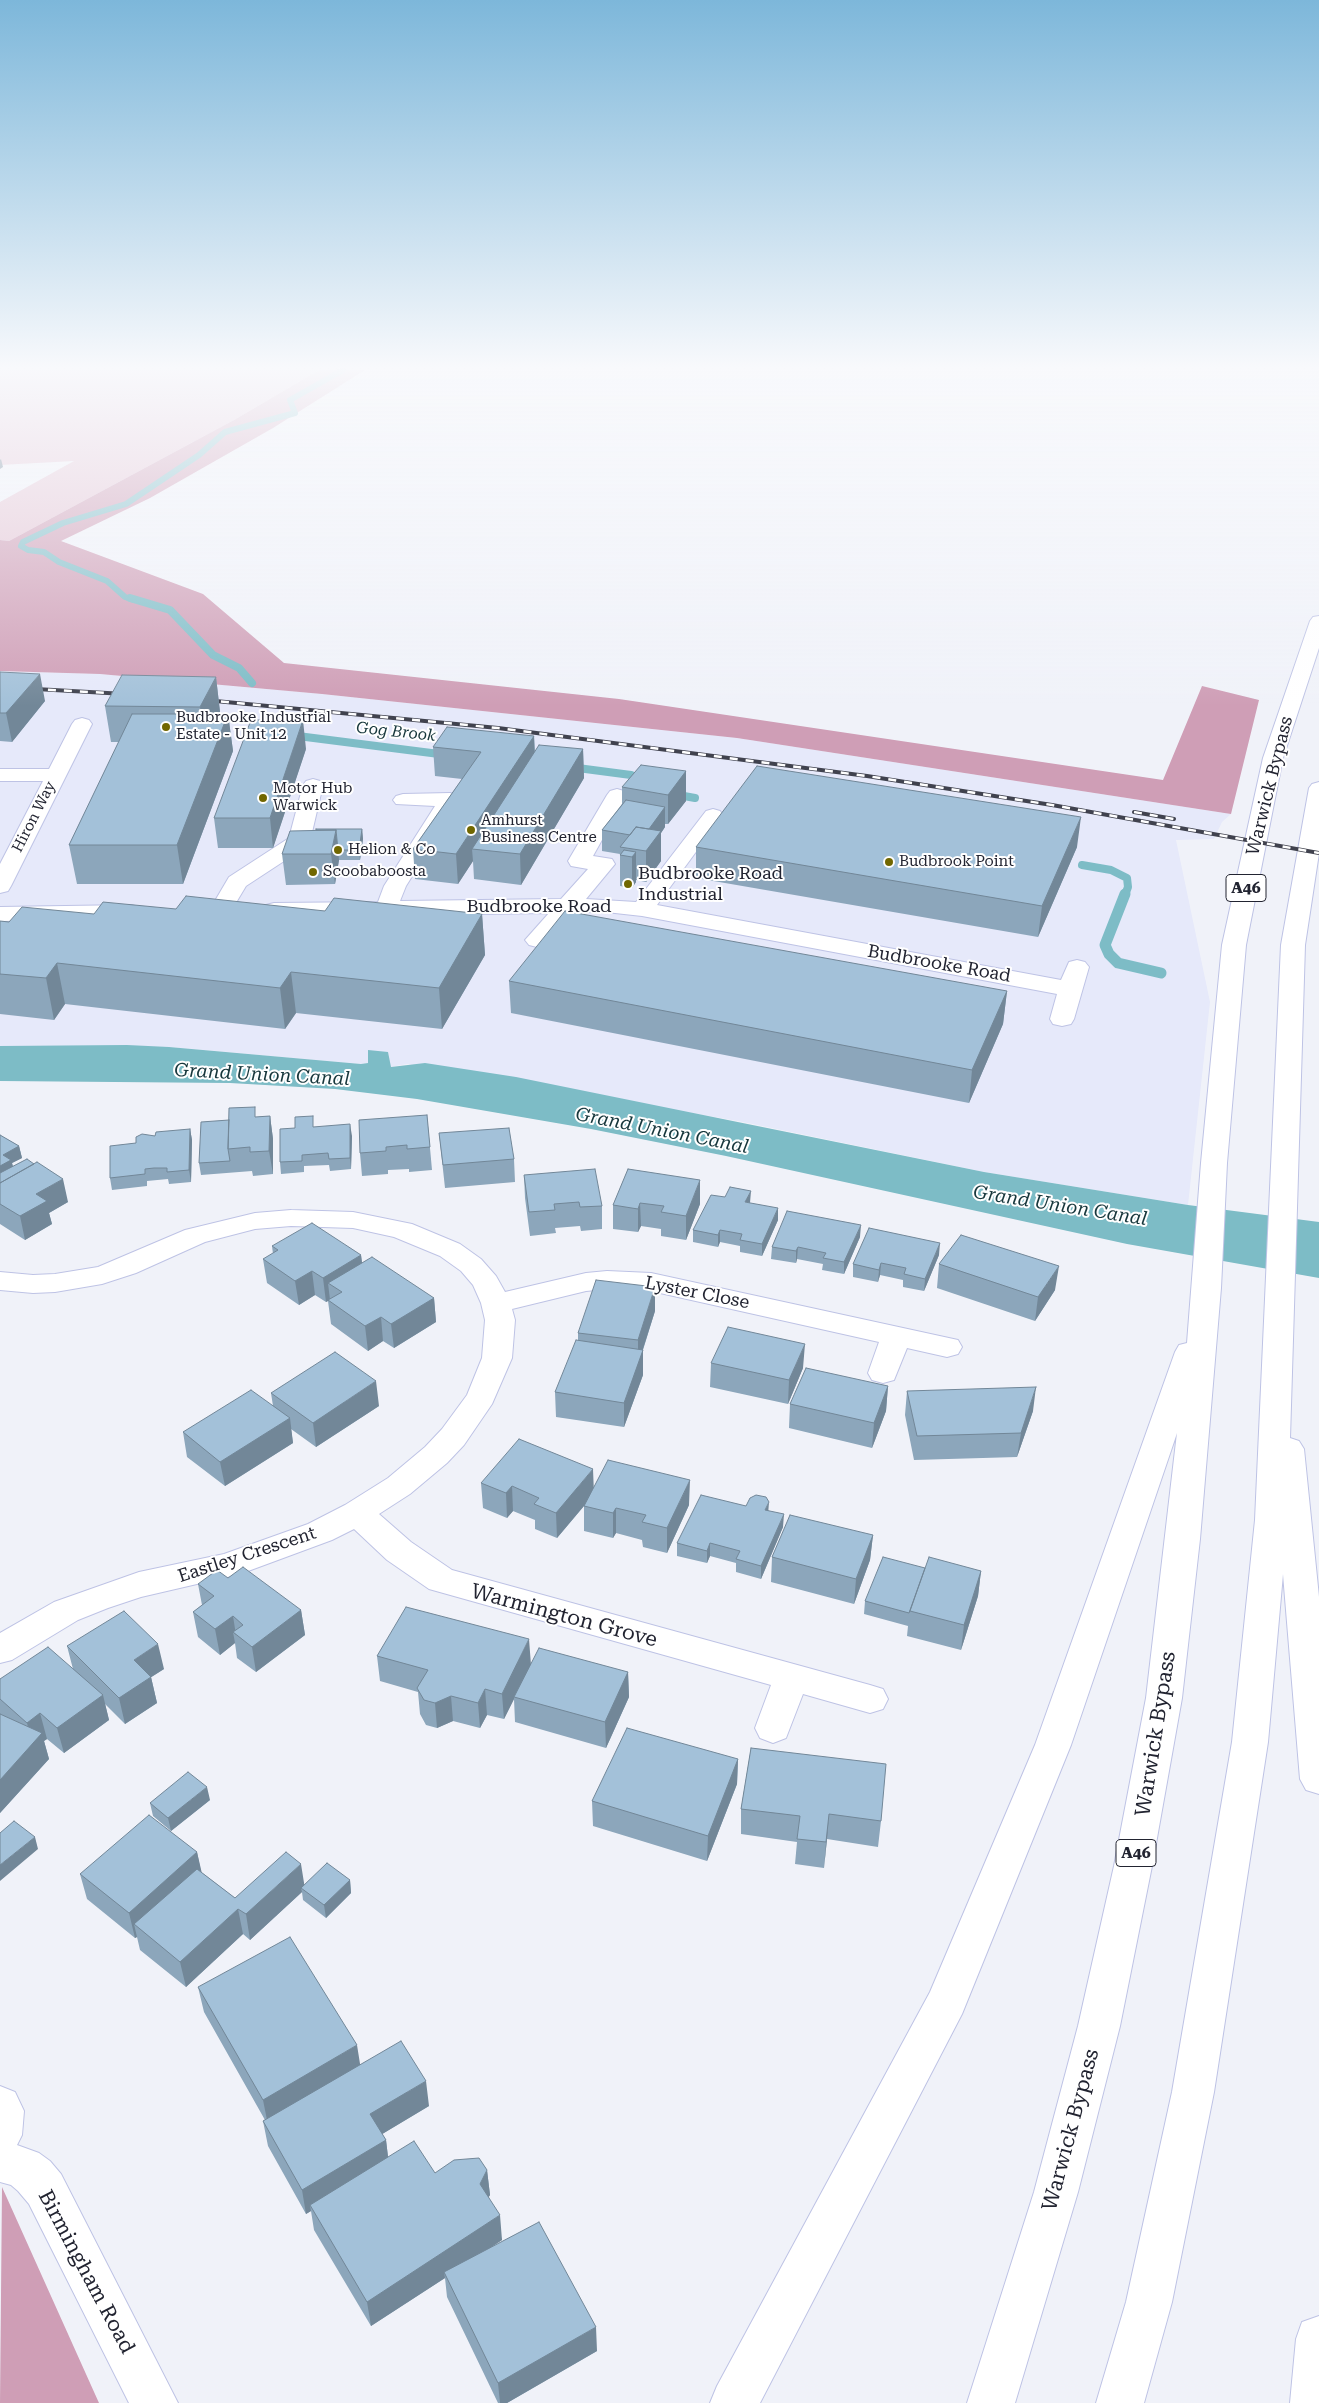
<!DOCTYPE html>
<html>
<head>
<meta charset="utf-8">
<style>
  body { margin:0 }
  canvas { display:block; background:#f0f2f9 }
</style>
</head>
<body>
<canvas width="1319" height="2403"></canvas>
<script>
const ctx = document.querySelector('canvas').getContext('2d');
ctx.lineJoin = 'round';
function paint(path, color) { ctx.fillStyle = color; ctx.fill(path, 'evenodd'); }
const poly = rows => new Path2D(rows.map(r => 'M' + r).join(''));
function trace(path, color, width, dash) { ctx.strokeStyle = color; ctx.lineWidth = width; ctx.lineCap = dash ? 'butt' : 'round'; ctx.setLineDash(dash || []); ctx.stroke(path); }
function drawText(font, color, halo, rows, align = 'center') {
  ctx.font = font + ' "Roboto Serif",serif'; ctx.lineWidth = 4; ctx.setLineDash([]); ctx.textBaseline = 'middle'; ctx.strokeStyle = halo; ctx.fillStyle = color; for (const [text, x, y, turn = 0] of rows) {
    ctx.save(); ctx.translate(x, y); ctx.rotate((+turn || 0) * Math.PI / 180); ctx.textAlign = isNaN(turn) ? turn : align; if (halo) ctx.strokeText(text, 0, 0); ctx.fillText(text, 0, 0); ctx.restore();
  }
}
paint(poly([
  [0,671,100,674,322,694,737,738,1231,814,1222,822,1214,839,1176,840,1210,1002,1188,1205,984,1172,738,1121,407,1064,390,1067,388,1052,368,1063,361,1064,169,1047,0,1046]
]), '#e6e9fa');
paint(poly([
  [0,370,319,370,234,420,9,541,0,540,0,502,74,461,0,465]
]), '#e5c5d4');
paint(poly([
  [319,370,365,370,273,428,150,498,61,541,203,594,284,663,619,699,1163,780,1202,686,1259,700,1231,814,737,738,322,694,100,674,0,671,0,540,9,541,234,420],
  [2,2187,99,2403,0,2403]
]), '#cf9eb6');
paint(poly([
  [127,1045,169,1047,361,1064,368,1063,368,1050,388,1052,391,1067,425,1063,516,1077,984,1172,1188,1205,1319,1222,1319,1278,1127,1244,726,1156,591,1129,417,1099,335,1089,230,1083,0,1081,0,1046]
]), '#7dbcc6');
trace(poly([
  [134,600,125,597,107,581,59,562,44,552,28,550,21,546,23,542,63,523,126,504,199,455,225,432,295,413,290,400,343,370]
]), '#7dbcc6', 6);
trace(poly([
  [130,598,170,610,213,655,239,668,252,683],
  [290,735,447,755],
  [570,767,631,775,644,781],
  [673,794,695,798],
  [1082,865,1111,870,1127,878,1128,887,1125,895]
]), '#7dbcc6', 8);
trace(poly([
  [1125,894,1105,945,1109,954,1118,963,1161,973]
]), '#7dbcc6', 11);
const minor = poly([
  [82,718,89,720,92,724,11,886,8,891,0,893,0,864,43,781,0,781,0,769,49,769,72,724,75,720,82,718],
  [313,779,320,781,323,785,310,841,307,846,246,886,228,916,220,918,212,916,209,911,229,877,289,838,303,785,306,781,313,779],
  [617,789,624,791,627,795,593,856,612,859,615,864,586,899,636,902,706,811,713,809,720,811,723,815,657,905,1061,980,1069,962,1077,960,1085,962,1089,967,1074,1019,1071,1024,1062,1026,1053,1024,1050,1019,1057,994,642,916,606,912,574,912,545,945,537,947,529,945,525,940,549,913,274,917,266,915,263,910,266,905,274,903,378,902,384,886,435,806,396,804,393,800,396,796,403,794,450,793,457,795,460,799,406,886,400,901,561,899,588,869,571,866,568,861,607,795,610,791,617,789],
  [131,905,139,907,142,912,139,917,131,919,0,921,0,907,131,905],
  [291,1210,353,1212,412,1224,460,1244,481,1259,496,1276,505,1292,586,1273,607,1271,651,1273,958,1340,962,1347,958,1354,947,1357,907,1348,894,1380,883,1383,872,1380,868,1373,879,1342,651,1291,607,1289,586,1291,512,1309,515,1320,512,1358,492,1404,464,1445,447,1463,410,1494,379,1514,411,1542,452,1570,870,1685,883,1689,888,1699,883,1709,870,1713,803,1694,786,1738,773,1743,760,1738,755,1728,771,1685,429,1589,387,1560,354,1529,332,1540,240,1574,141,1597,108,1608,78,1620,12,1660,0,1663,0,1633,54,1602,139,1572,224,1554,308,1524,345,1505,388,1478,425,1447,442,1429,467,1395,482,1358,485,1320,481,1303,473,1285,461,1271,440,1256,394,1237,353,1228,291,1226,255,1229,205,1242,136,1273,102,1284,55,1292,33,1293,0,1290,0,1272,33,1275,55,1274,98,1267,185,1230,255,1213,291,1210],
  [0,2086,15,2092,24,2111,22,2135,17,2145,39,2153,50,2161,61,2174,178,2403,129,2403,29,2204,18,2191,11,2185,0,2182,0,2086]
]);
const highway = poly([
  [1319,616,1319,648,1283,758,1246,945,1227,1163,1221,1288,1200,1539,1182,1698,1152,1866,1120,2026,1078,2192,1015,2403,967,2403,1034,2192,1078,2026,1114,1866,1146,1698,1177,1433,1071,1745,962,2014,760,2403,710,2403,717,2386,930,1992,1035,1745,1175,1352,1179,1345,1187,1343,1201,1163,1222,945,1263,758,1310,621,1313,617,1319,616],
  [1319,782,1319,853,1305,945,1290,1438,1299,1441,1304,1449,1319,1597,1319,1794,1306,1790,1300,1779,1283,1574,1268,1742,1214,2092,1172,2302,1144,2403,1096,2403,1126,2302,1172,2092,1232,1742,1255,1520,1281,945,1309,788,1312,784,1319,782],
  [1319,2316,1319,2403,1290,2403,1296,2339,1302,2322,1319,2316]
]);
trace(minor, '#bec3e5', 2);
trace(highway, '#bec3e5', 2);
paint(minor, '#fff');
paint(highway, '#fff');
const rail = poly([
  [0,687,125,694],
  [205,700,498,728,867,776,1052,805,1319,853],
  [1134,812,1174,819]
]);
trace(rail, '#40424e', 4);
trace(rail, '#fff', 2.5, [8]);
paint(poly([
  [0,672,45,701,12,742,0,741],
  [216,677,220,712,220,714,228,714,233,751,183,884,77,884,69,845,119,742,111,742,105,706],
  [534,736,535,752,583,749,584,778,521,885,474,879,473,861,458,884,415,879,413,849,462,779,435,776,433,747],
  [306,749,273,848,218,848,214,818],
  [686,771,686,801,668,824,665,824,665,827,661,833,661,861,646,882,636,880,636,882,632,888,620,886,620,854,602,851,602,830,622,804,622,787],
  [362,829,363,839,360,860,339,860,335,884,286,885,282,854],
  [696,847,1077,847,1038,937,696,878],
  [176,909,482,914,485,955,442,1029,296,1013,285,1029,65,1004,54,1020,0,1014,0,921,9,922,94,914],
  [509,981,1007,991,1003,1024,969,1103,511,1013],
  [427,1115,432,1170,409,1172,409,1169,388,1170,388,1174,362,1176,360,1153],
  [270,1116,273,1139,273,1174,253,1176,252,1171,201,1175,199,1163,257,1117],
  [314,1127,352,1136,351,1169,330,1171,329,1165,304,1166,304,1172,281,1174,280,1162],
  [190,1129,192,1140,191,1182,169,1184,168,1179,147,1181,147,1186,112,1190,110,1178,136,1143,155,1136],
  [439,1133,514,1159,515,1182,445,1188],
  [0,1135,19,1146,22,1158,12,1163,13,1166,68,1202,49,1213,52,1224,25,1240,0,1224],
  [628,1169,700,1204,686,1240,661,1236,661,1229,641,1226,638,1232,613,1229,613,1205],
  [524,1175,602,1206,602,1229,581,1231,580,1226,555,1228,556,1233,530,1236,525,1198],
  [750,1203,778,1220,762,1256,740,1252,740,1246,720,1242,718,1247,693,1242,693,1230],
  [860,1237,844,1274,822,1270,823,1264,797,1259,796,1263,771,1259,772,1247],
  [272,1246,361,1255,362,1263,434,1298,436,1322,394,1348,383,1341,368,1351,331,1324,328,1301,326,1302,315,1295,299,1305,267,1283,263,1259,273,1254],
  [939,1255,924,1291,903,1287,903,1280,880,1275,878,1282,853,1277,853,1264],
  [939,1264,1055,1290,1035,1321,937,1288],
  [655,1311,643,1350,643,1375,624,1427,556,1417,555,1392,578,1341,578,1333],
  [711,1363,803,1368,788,1404,710,1387],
  [888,1386,886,1411,872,1448,789,1428,790,1404],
  [907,1391,1033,1411,1017,1457,914,1460,905,1415],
  [271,1393,379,1406,316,1447,291,1429,293,1443,225,1486,187,1457,183,1432,273,1406],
  [481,1483,594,1487,689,1505,667,1553,643,1547,642,1540,616,1533,613,1538,584,1531,584,1506,557,1538,535,1529,535,1520,513,1511,507,1518,483,1508],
  [746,1506,768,1510,783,1527,761,1579,736,1572,736,1563,710,1556,707,1563,677,1556,677,1543],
  [873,1535,870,1560,854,1604,771,1582,772,1557],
  [925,1568,981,1571,978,1596,961,1650,907,1636,908,1626,864,1614,865,1601],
  [228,1578,301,1610,305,1635,256,1672,237,1658,235,1643,220,1655,198,1637,193,1612,202,1605,198,1584],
  [67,1646,164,1669,151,1677,157,1703,125,1724,105,1704,109,1720,64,1753,47,1739,44,1741,49,1759,0,1813,0,1714,1,1715,0,1714,0,1679,73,1669],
  [377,1656,531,1664,628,1672,629,1697,606,1748,515,1722,514,1699,504,1719,487,1715,480,1728,453,1721,437,1728,426,1725,420,1714,418,1692,380,1681],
  [751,1748,881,1821,878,1847,827,1839,824,1868,795,1864,797,1842,741,1834,741,1809],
  [738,1759,737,1784,707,1861,593,1826,592,1801],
  [210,1800,171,1831,153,1816,150,1803],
  [197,1852,201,1872,235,1898,304,1885,350,1880,351,1893,326,1918,303,1900,302,1892,250,1940,243,1934,186,1987,140,1950,137,1937,135,1938,87,1899,80,1874],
  [198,1987,360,2065,429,2106,382,2134,386,2140,388,2157,435,2173,487,2170,490,2195,488,2197,502,2240,490,2248,597,2351,507,2403,498,2403,447,2297,445,2278,371,2326,314,2230,311,2211,306,2214,268,2146,263,2121,265,2120,204,2012]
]), '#8ca6bb');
paint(poly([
  [1,459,3,467,0,469,0,460],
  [40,674,45,701,12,742,6,713],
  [216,677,220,712,205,744,200,707],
  [228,714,233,751,183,884,177,845],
  [303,720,306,749,273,848,270,818],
  [534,736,535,765,472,849,473,861,458,884,456,854],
  [583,749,584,778,521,885,520,854],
  [686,771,686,801,668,824,668,795],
  [665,807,665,827,661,833,661,861,646,882,646,851,642,837],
  [1081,817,1077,847,1038,937,1042,906],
  [362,829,363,839,360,860,359,850],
  [336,830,339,860,335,884,331,854],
  [636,852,636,882,632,888,632,857],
  [482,914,485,955,442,1029,439,988],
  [57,963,65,1004,54,1020,46,978],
  [291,972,296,1013,285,1029,280,988],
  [1007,991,1003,1024,969,1103,972,1070],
  [270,1116,273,1139,273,1174,269,1151],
  [350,1124,352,1136,351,1169,350,1158],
  [190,1129,192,1140,191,1182,189,1170],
  [19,1146,22,1158,12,1163,14,1172,0,1180,0,1166,3,1155],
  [63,1179,68,1202,49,1213,52,1224,25,1240,20,1216,36,1194],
  [700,1180,700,1204,686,1240,686,1216],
  [751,1191,750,1203,745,1202],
  [640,1203,641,1226,638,1232,638,1209],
  [778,1208,778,1220,762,1256,762,1244],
  [861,1225,860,1237,844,1274,844,1262],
  [720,1230,720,1242,718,1247,718,1235],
  [940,1243,939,1255,924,1291,925,1279],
  [798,1247,797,1259,796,1263,796,1251],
  [361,1255,364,1279,328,1283,330,1300,326,1302,323,1278],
  [881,1263,880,1275,878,1282,879,1270],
  [1059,1266,1055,1290,1035,1321,1038,1297],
  [312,1271,315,1295,299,1305,295,1281],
  [655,1287,655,1311,642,1352,643,1350,643,1375,624,1427,624,1403,638,1363,638,1340],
  [434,1298,436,1322,394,1348,391,1324],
  [381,1317,383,1341,368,1351,365,1326],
  [805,1344,803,1368,788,1404,789,1380],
  [376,1381,379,1406,316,1447,313,1423],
  [888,1386,886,1411,872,1448,874,1423],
  [1036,1387,1033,1411,1017,1457,1021,1433],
  [290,1418,293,1443,225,1486,220,1462],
  [593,1469,594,1494,557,1538,556,1513],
  [690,1480,689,1505,667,1553,667,1528],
  [512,1486,513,1511,507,1518,506,1493],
  [769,1502,768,1515,765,1510],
  [616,1508,616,1533,613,1538,613,1513],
  [784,1514,783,1527,761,1579,761,1566],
  [873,1535,870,1560,854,1604,856,1579],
  [710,1543,710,1556,707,1563,707,1551],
  [981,1571,978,1596,961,1650,964,1625],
  [301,1610,305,1635,256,1672,252,1647],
  [233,1616,236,1635,233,1632,235,1643,220,1655,215,1629],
  [529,1639,531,1665,514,1697,514,1699,504,1719,502,1694],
  [158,1644,164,1669,139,1685,134,1660],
  [628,1672,629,1697,606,1748,605,1722],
  [151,1677,157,1703,125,1724,119,1698],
  [485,1689,487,1715,480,1728,478,1703],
  [103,1695,109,1720,64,1753,57,1728],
  [451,1696,453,1721,437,1728,435,1703],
  [40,1713,47,1739,44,1741,49,1759,0,1813,0,1780,32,1744,27,1723],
  [738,1759,737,1784,707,1861,708,1836],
  [207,1787,210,1800,171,1831,168,1818],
  [829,1814,827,1839,824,1868,826,1842],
  [35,1837,38,1849,0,1881,0,1865],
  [197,1852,203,1878,134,1924,137,1937,135,1938,129,1913],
  [301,1864,305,1889,301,1888,302,1892,250,1940,246,1914],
  [350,1880,351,1893,326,1918,324,1905],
  [238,1909,243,1934,186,1987,180,1962],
  [357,2045,361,2070,268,2125,263,2100],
  [426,2081,429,2106,374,2139,370,2114],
  [386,2140,389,2165,310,2205,311,2211,306,2214,302,2190],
  [487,2170,490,2195,482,2209,480,2184],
  [500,2215,502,2240,446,2277,444,2272,445,2278,371,2326,367,2302],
  [596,2327,597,2351,507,2403,500,2403,498,2383]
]), '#728798');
const building = poly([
  [0,672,40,674,6,713,0,713,0,672],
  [122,675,216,677,200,707,105,706,122,675],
  [132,714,228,714,177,845,69,845,132,714],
  [251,720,303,720,270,818,214,818,251,720],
  [447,727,534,736,456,854,413,849,481,752,433,747,447,727],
  [539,745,583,749,520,854,472,849,539,745],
  [641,765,686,771,668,795,622,787,641,765],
  [757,766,1081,817,1042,906,696,847,757,766],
  [626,800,665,807,649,829,636,827,630,835,602,830,626,800],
  [636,827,661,831,646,851,620,847,636,827],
  [316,829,362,829,359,850,338,850,336,830,316,830,316,829],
  [336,830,331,854,282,854,290,831,336,830],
  [624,850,636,852,632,857,620,855,624,850],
  [186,896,325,911,334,898,482,914,439,988,291,972,280,988,57,963,46,978,0,974,0,921,9,922,22,907,94,914,103,902,176,909,186,896],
  [565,911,1007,991,972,1070,509,981,565,911],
  [255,1107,255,1117,270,1116,269,1151,250,1152,250,1147,228,1149,229,1108,255,1107],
  [427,1115,430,1147,407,1149,407,1145,386,1147,386,1151,360,1153,359,1120,427,1115],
  [313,1116,313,1127,350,1124,350,1158,329,1159,328,1153,302,1155,302,1161,280,1162,280,1129,295,1128,295,1117,313,1116],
  [229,1120,228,1149,230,1161,199,1163,201,1122,229,1120],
  [509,1128,514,1159,443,1165,439,1133,509,1128],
  [190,1129,189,1170,167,1172,167,1168,154,1168,145,1169,145,1174,110,1178,110,1146,136,1143,136,1137,142,1134,155,1136,156,1132,190,1129],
  [0,1135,19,1146,3,1155,11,1160,0,1166,0,1135],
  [27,1159,34,1164,0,1183,0,1173,27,1159],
  [37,1162,63,1179,36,1194,47,1201,20,1216,0,1204,0,1183,37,1162],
  [595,1169,602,1206,580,1207,579,1202,554,1204,555,1210,529,1212,524,1175,595,1169],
  [628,1169,700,1180,686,1216,661,1212,664,1206,640,1203,638,1209,613,1205,628,1169],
  [730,1187,751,1191,745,1202,778,1208,762,1244,740,1240,742,1234,720,1230,718,1235,693,1230,711,1195,725,1197,730,1187],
  [787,1211,861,1225,844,1262,823,1258,826,1253,798,1247,796,1251,772,1247,787,1211],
  [312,1223,361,1255,323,1278,312,1271,295,1281,263,1259,278,1250,272,1246,312,1223],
  [869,1228,940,1243,925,1279,904,1274,906,1268,881,1263,879,1270,853,1264,869,1228],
  [961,1235,1059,1266,1038,1297,939,1264,961,1235],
  [372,1257,434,1298,391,1324,381,1317,365,1326,328,1300,342,1292,328,1283,372,1257],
  [596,1280,655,1287,638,1340,578,1333,596,1280],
  [728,1327,805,1344,789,1380,711,1363,728,1327],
  [576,1340,643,1350,624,1403,555,1392,576,1340],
  [335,1352,376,1381,313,1423,271,1393,335,1352],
  [806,1368,888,1386,874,1423,790,1404,806,1368],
  [1036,1387,1021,1433,917,1436,907,1391,1036,1387],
  [251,1390,290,1418,220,1462,183,1432,251,1390],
  [519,1439,593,1469,556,1513,534,1504,539,1498,512,1486,506,1493,481,1483,519,1439],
  [608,1460,690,1480,667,1528,642,1522,646,1515,616,1508,613,1513,584,1506,608,1460],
  [701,1495,746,1506,750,1498,756,1495,766,1497,769,1502,765,1510,784,1514,761,1566,736,1559,740,1551,710,1543,707,1551,677,1543,701,1495],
  [790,1515,873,1535,856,1579,772,1557,790,1515],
  [883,1557,925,1568,909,1613,865,1601,883,1557],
  [929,1557,981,1571,964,1625,910,1611,929,1557],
  [243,1567,301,1610,252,1647,233,1632,243,1625,233,1616,215,1629,193,1612,214,1596,198,1584,217,1570,228,1578,243,1567],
  [406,1607,529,1639,502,1694,485,1689,478,1703,451,1696,435,1703,424,1700,417,1688,428,1670,377,1656,406,1607],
  [124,1611,158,1644,134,1660,151,1677,119,1698,67,1646,124,1611],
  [48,1647,103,1695,57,1728,40,1713,27,1723,0,1699,0,1679,48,1647],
  [539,1648,628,1672,605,1722,514,1697,539,1648],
  [0,1714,42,1733,0,1780,0,1714],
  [627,1728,738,1759,708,1836,592,1801,627,1728],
  [751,1748,886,1764,881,1821,829,1814,826,1842,797,1839,800,1816,741,1809,751,1748],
  [188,1772,207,1787,168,1818,150,1803,188,1772],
  [149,1815,197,1852,129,1913,80,1874,149,1815],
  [14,1821,35,1837,0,1865,0,1833,14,1821],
  [286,1852,301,1864,246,1914,238,1909,180,1962,134,1924,197,1869,235,1898,286,1852],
  [327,1863,350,1880,324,1905,301,1888,327,1863],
  [290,1937,357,2045,263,2100,198,1987,290,1937],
  [401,2041,426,2081,370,2114,386,2140,302,2190,263,2121,401,2041],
  [414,2141,435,2173,454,2160,479,2158,487,2170,480,2184,500,2215,367,2302,310,2205,414,2141],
  [539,2222,596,2327,498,2383,444,2272,539,2222]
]);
paint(building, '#a3c1d9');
trace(building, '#728798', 1);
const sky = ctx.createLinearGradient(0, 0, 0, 706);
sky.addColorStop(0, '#7db7da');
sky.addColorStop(0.52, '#f8f9fc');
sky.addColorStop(1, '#f8f9fc00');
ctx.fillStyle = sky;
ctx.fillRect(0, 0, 1319, 706);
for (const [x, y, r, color] of [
  [166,727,5,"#716700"],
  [263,798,5,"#716700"],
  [471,830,5,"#716700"],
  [338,850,5,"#716700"],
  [889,862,5,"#716700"],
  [313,872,5,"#716700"],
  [628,884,5,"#716700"]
]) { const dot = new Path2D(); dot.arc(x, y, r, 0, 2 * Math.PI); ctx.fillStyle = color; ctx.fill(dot); trace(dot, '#fff', 2); }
drawText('15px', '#222431', '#fff', [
  ["Budbrooke Industrial",176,718],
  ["Estate - Unit 12",176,735],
  ["Motor Hub",273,789],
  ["Warwick",273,806],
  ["Amhurst",481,821],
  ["Business Centre",481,838],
  ["Helion & Co",348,850],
  ["Budbrook Point",899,862],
  ["Scoobaboosta",323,872]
], 'left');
drawText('15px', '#222431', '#fff', [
  ["Hiron Way",34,817,-63]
]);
drawText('italic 16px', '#17373c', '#fff', [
  ["Gog Brook",396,732,6]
]);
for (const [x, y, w] of [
  [1246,888,40],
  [1136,1853,40]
]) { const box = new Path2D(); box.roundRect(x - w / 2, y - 13.5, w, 27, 4); ctx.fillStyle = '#fff'; ctx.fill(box); trace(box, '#222431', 1); }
drawText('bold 16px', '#222431', null, [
  ["A46",1246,888],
  ["A46",1136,1853]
]);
drawText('18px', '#222431', '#fff', [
  ["Warwick Bypass",1270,786,-76],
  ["Budbrooke Road",539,907],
  ["Budbrooke Road",939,964,10],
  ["Lyster Close",697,1293,11],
  ["Eastley Crescent",247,1555,-18]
]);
drawText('18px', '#222431', '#fff', [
  ["Budbrooke Road",638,874],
  ["Industrial",638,895]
], 'left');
drawText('italic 19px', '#17373c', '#fff', [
  ["Grand Union Canal",262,1075,3],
  ["Grand Union Canal",662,1131,11],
  ["Grand Union Canal",1060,1206,9]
]);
drawText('21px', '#222431', '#fff', [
  ["Warmington Grove",564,1616,15],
  ["Warwick Bypass",1156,1734,-81],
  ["Warwick Bypass",1071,2130,-75],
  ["Birmingham Road",86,2272,62]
]);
</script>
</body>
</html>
